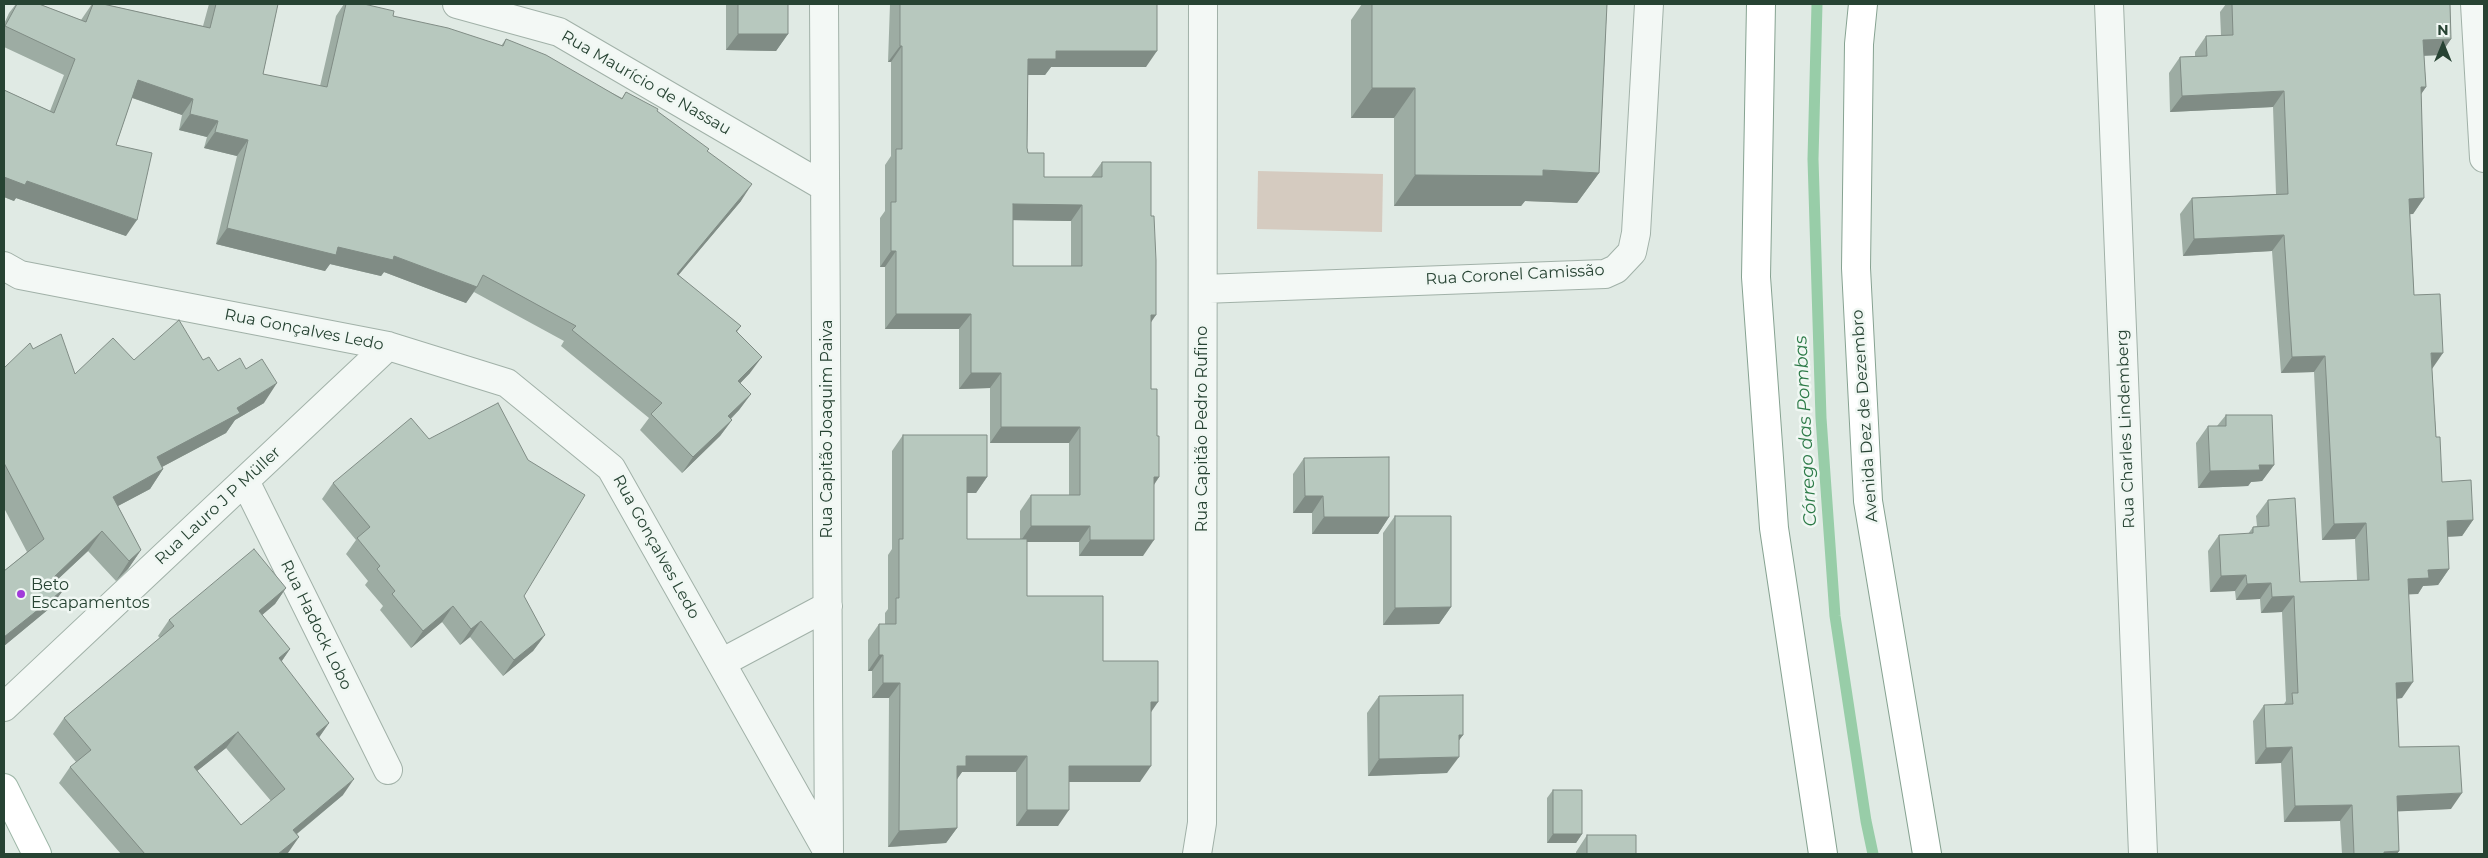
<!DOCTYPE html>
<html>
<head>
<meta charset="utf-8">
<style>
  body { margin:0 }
  #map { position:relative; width:2488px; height:858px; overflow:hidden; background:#e0eae4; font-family:Montserrat,sans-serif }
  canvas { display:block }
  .frame { position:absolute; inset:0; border:5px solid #274333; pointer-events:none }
  .north { position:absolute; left:2418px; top:20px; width:50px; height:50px; -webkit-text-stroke:4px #f0f7f3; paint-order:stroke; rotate:0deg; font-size:14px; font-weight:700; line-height:20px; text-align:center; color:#274333 }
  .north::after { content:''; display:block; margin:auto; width:18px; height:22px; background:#274333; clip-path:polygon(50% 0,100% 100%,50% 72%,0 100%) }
</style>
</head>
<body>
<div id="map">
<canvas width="2488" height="858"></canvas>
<div class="frame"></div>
<div class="north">N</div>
</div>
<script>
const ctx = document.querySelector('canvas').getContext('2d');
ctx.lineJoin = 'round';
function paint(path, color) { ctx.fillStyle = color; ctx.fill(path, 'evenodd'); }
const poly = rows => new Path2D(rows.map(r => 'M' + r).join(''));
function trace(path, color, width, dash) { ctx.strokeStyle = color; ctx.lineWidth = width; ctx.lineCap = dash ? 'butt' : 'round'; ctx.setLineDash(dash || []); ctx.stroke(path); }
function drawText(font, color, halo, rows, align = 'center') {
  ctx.font = font + ' Montserrat,sans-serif'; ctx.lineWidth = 5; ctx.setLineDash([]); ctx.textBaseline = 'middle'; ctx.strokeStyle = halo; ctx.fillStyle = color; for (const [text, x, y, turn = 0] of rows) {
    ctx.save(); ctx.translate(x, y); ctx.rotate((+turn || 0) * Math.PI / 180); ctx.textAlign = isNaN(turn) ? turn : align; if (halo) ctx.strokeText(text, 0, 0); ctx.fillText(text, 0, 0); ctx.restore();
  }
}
paint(poly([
  [1258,171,1383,174,1382,232,1257,229]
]), '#d5cbc0');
trace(poly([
  [1817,4,1813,159,1821,418,1835,616,1866,821,1873,854]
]), '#98cda8', 11);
const minor = poly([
  [457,4,559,32,825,187],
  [824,4,829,852],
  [2109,4,2143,854],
  [2475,4,2484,158],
  [4,266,20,275,388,346,507,383,611,468,829,854],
  [1203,289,1605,274,1616,269,1632,252,1636,233,1649,4],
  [245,481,388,770],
  [721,663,828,606],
  [4,707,388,346],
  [1197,854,1202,823,1203,4]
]);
const major = poly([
  [4,788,37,854]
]);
const highway = poly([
  [1761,4,1756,277,1774,528,1823,854],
  [1863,4,1859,44,1856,268,1868,501,1927,854]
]);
trace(minor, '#a1b1a8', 30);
trace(major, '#9eb7a8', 30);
trace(highway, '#86a291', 30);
trace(minor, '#f3f8f5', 28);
trace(major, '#fff', 28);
trace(highway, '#fff', 28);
paint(poly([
  [16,4,39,4,81,20,92,4,103,4,203,26,209,4,278,4,263,74,320,86,336,16,344,4,364,4,393,16,501,46,506,39,622,98,626,92,657,111,707,151,741,201,678,275,741,326,737,332,750,373,740,383,751,394,739,410,731,419,732,420,720,436,682,473,640,430,649,418,561,346,564,341,474,292,466,303,384,272,381,276,330,264,325,271,216,244,237,156,204,148,207,137,179,130,182,115,132,98,116,145,126,236,16,198,14,201,4,197,4,90,50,111,64,75,4,47,4,24,9,13],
  [726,4,788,4,788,34,776,51,726,50],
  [890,4,1157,4,1146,67,1051,67,1045,75,1028,75,1027,148,1028,153,1044,177,1091,177,1102,162,1151,321,1151,389,1157,436,1159,477,1154,485,1143,556,1079,556,1079,542,1027,542,1027,596,1103,661,1151,712,1140,782,1069,782,1058,826,1016,826,1016,772,962,772,957,779,957,828,946,843,888,847,889,698,872,698,872,671,868,671,868,640,879,624,885,624,885,613,888,609,888,555,892,549,892,451,903,435,987,477,976,493,967,493,967,539,1020,539,1020,511,1031,495,1069,495,1069,443,990,443,990,388,959,389,959,329,885,329,885,267,880,267,880,218,885,211,885,165,891,156,891,62,888,62],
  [1013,220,1071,221,1071,266,1013,266],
  [1362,4,1607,4,1599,173,1577,203,1525,201,1521,206,1394,206,1394,118,1351,118,1351,20],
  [2226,4,2450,4,2451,39,2440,55,2424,56,2426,87,2421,94,2424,198,2413,214,2410,214,2414,295,2432,369,2436,437,2442,482,2473,520,2462,536,2448,537,2449,569,2438,585,2423,586,2418,594,2409,594,2402,698,2397,699,2399,747,2451,809,2398,811,2399,851,2397,854,2342,854,2340,821,2284,822,2281,763,2255,764,2253,721,2264,705,2284,704,2286,701,2282,612,2261,613,2260,599,2236,600,2235,591,2210,592,2208,551,2219,535,2248,534,2253,527,2257,526,2256,516,2268,500,2300,582,2357,580,2355,539,2322,540,2314,372,2281,373,2272,251,2183,256,2180,214,2192,198,2276,194,2273,107,2170,112,2169,73,2180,57,2195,56,2195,52,2206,36,2221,35,2220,12],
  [33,349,75,374,134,360,203,360,264,403,235,420,226,433,162,467,163,469,150,489,118,506,141,550,128,569,116,581,88,551,57,580,64,589,50,608,4,646,4,571,27,552,4,508,4,368],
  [2226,415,2274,465,2262,481,2251,482,2248,486,2198,488,2196,443,2208,426,2217,426],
  [1304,458,1389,517,1378,534,1312,534,1312,513,1293,513,1293,474],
  [333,483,524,596,545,635,533,651,503,676,470,637,460,645,442,622,411,648,380,610,383,606,365,585,368,581,346,554,356,540,322,499],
  [1395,516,1451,607,1439,624,1383,625,1383,533],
  [286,588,275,604,262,615,290,649,281,662,329,723,319,737,343,795,297,834,299,837,286,854,121,854,59,783,70,767,76,762,53,734,64,718,160,638,158,636,169,620],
  [226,748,271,801,241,825,197,771],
  [1379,696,1463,735,1459,740,1447,773,1368,776,1367,713],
  [1553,790,1582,834,1576,843,1547,843,1547,798],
  [1587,835,1636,854,1576,854,1576,852]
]), '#9daca3');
paint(poly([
  [738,34,788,34,776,51,726,50],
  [2451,39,2440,55,2412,56,2423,40],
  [900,46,902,46,891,62,888,62],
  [1056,51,1157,51,1146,67,1051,67,1045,75,1017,75,1028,59],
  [138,80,193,99,182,115,127,96],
  [2421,87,2426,87,2415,103],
  [1372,88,1415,88,1394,118,1351,118],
  [2284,91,2273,107,2170,112,2182,96],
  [190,114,218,121,207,137,179,130],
  [215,132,248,140,237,156,204,148],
  [1543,170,1599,173,1577,203,1525,201,1521,206,1394,206,1415,175],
  [4,177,27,181,137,220,126,236,16,198,14,201,4,197],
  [752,184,741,201,666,290,677,274],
  [2424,198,2413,214,2398,215,2409,199],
  [1013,204,1082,205,1071,221,1002,220],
  [227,228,338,247,394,256,477,287,466,303,384,272,381,276,330,264,325,271,216,244],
  [2284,235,2272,251,2183,256,2194,239],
  [891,251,896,251,885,267,880,267],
  [896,314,971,314,959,329,885,329],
  [1151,315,1156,315,1145,331],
  [2431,353,2443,353,2432,369],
  [2325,356,2314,372,2281,373,2292,357],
  [762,357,750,373,727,397,738,381],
  [971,373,1001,373,990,388,959,389],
  [277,383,264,403,235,420,226,433,143,477,157,457],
  [751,394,739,410,717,432,728,416],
  [732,420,720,436,682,473,693,457],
  [1001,427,1080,427,1069,443,990,443],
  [2259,465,2274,465,2262,481,2251,482,2248,486,2198,488,2210,471],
  [163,469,150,489,99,516,113,497],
  [967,477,987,477,976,493,956,493],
  [1154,477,1159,477,1148,493],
  [1305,496,1323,496,1312,513,1293,513],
  [1324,517,1389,517,1378,534,1312,534],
  [2473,520,2462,536,2436,537,2447,521],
  [2366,523,2355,539,2322,540,2334,524],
  [1031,526,1090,526,1079,542,1020,542],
  [102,531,88,551,40,596,54,577],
  [1090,540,1154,540,1143,556,1079,556],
  [141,550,128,569,116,581,129,561],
  [2449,569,2438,585,2423,586,2418,594,2397,595,2408,579,2428,570],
  [2246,575,2235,591,2210,592,2221,576],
  [2271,583,2260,599,2236,600,2247,584],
  [286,588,275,604,248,627,259,611],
  [64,589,50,608,4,646,4,637],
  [2294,596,2282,612,2261,613,2272,597],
  [453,606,442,622,411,648,423,631],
  [1451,607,1439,624,1383,625,1395,608],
  [481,621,470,637,460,645,471,629],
  [545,635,533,651,503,676,514,660],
  [290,649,279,665,279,658],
  [879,655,883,655,872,671,868,671],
  [2413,682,2402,698,2385,699,2396,683],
  [883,683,900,683,889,698,872,698],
  [1151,702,1158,702,1147,718],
  [329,723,318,739,316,734],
  [238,732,226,748,182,783,194,767],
  [1459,735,1463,735,1451,751],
  [2292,747,2281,763,2255,764,2266,748],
  [966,756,1027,756,1016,772,962,772,955,782,957,766],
  [1459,757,1447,773,1368,776,1379,759],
  [1069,766,1151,766,1140,782,1058,782],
  [354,779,343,795,282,846,293,830],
  [2462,793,2451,809,2386,812,2397,796],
  [2352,805,2340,821,2284,822,2295,806],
  [1027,810,1069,810,1058,826,1016,826],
  [957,828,946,843,888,847,899,831],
  [1553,834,1582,834,1576,843,1547,843],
  [299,837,288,853,286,854,278,854],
  [2399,851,2397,854,2383,854,2384,852]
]), '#808c85');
const building = poly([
  [17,4,39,4,86,22,93,4,103,4,210,28,216,4,278,4,263,74,327,87,346,4,364,4,394,11,393,16,448,28,503,46,506,39,546,55,622,99,626,92,658,109,657,111,709,149,707,151,752,184,677,274,741,326,736,331,762,357,738,381,751,394,728,416,732,420,693,457,651,414,662,403,572,330,576,326,483,275,477,287,394,256,393,260,338,247,336,255,227,228,248,140,215,132,218,121,190,114,193,99,138,80,116,145,152,153,137,220,27,181,25,185,4,177,4,90,54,113,75,59,5,26,17,4],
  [738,4,788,4,788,34,738,34,738,4],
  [900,4,1157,4,1157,51,1056,51,1056,59,1028,59,1027,148,1028,153,1044,153,1044,177,1102,177,1102,162,1151,162,1151,216,1154,216,1156,260,1156,315,1151,315,1151,389,1157,389,1157,436,1159,436,1159,477,1154,477,1154,540,1090,540,1090,526,1031,526,1031,495,1080,495,1080,427,1001,427,1001,373,971,373,971,314,896,314,896,251,891,251,891,202,896,202,896,149,902,149,902,46,900,46,900,4],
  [1013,204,1082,205,1082,266,1013,266,1013,204],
  [1372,4,1607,4,1599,173,1543,170,1543,176,1415,175,1415,88,1372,88,1372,4],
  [2232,4,2450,4,2451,39,2423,40,2426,87,2421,87,2424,198,2409,199,2414,295,2440,294,2443,353,2431,353,2436,437,2440,437,2442,482,2471,480,2473,520,2447,521,2449,569,2428,570,2429,578,2408,579,2413,682,2396,683,2399,747,2459,746,2462,793,2397,796,2399,851,2384,852,2384,854,2354,854,2352,805,2295,806,2292,747,2266,748,2264,705,2293,704,2292,693,2298,693,2294,596,2272,597,2271,583,2247,584,2246,575,2221,576,2219,535,2253,533,2253,527,2269,526,2268,500,2295,498,2300,582,2369,580,2366,523,2334,524,2325,356,2292,357,2284,235,2194,239,2192,198,2288,194,2284,91,2182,96,2180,57,2207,56,2206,36,2233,35,2232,4],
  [179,320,203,360,209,357,218,371,240,358,246,369,262,359,277,383,237,408,240,413,157,457,163,469,113,497,141,550,129,561,102,531,54,577,64,589,4,637,4,571,44,539,4,463,4,368,30,343,33,349,61,334,75,374,113,338,134,360,179,320],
  [498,403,528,460,585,495,524,596,545,635,514,660,481,621,471,629,453,606,423,631,392,594,395,591,377,569,380,566,357,538,370,527,333,483,411,418,429,439,498,403],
  [2226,415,2272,415,2274,465,2259,465,2260,470,2210,471,2208,426,2226,426,2226,415],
  [903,435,987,435,987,477,967,477,967,539,1027,539,1027,596,1103,596,1103,661,1158,661,1158,702,1151,702,1151,766,1069,766,1069,810,1027,810,1027,756,966,756,966,766,957,766,957,828,899,831,900,683,883,683,883,655,879,655,879,624,896,624,896,598,899,598,899,539,903,539,903,435],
  [1389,457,1389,517,1324,517,1323,496,1305,496,1304,458,1389,457],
  [1395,516,1451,516,1451,607,1395,608,1395,516],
  [254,549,286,588,259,611,290,649,279,658,329,723,316,734,354,779,293,830,299,837,278,854,145,854,70,767,91,750,64,718,174,626,169,620,254,549],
  [238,732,285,789,241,825,194,767,238,732],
  [1463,695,1463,735,1459,735,1459,757,1379,759,1379,696,1463,695],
  [1553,790,1582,790,1582,834,1553,834,1553,790],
  [1587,835,1636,835,1636,854,1587,854,1587,835]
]);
paint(building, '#b7c8be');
trace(building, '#808c85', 1);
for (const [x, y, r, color] of [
  [21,594,5,"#a13ada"]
]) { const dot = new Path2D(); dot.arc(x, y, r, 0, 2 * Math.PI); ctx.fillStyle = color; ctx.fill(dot); trace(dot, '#f0f7f3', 2); }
drawText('16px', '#274333', '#f0f7f3', [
  ["Rua Maurício de Nassau",646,83,30],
  ["Rua Coronel Camissão",1515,275,-3],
  ["Rua Gonçalves Ledo",304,330,11],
  ["Avenida Dez de Dezembro",1865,416,-94],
  ["Rua Capitão Joaquim Paiva",827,429,-90],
  ["Rua Capitão Pedro Rufino",1202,429,-90],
  ["Rua Charles Lindemberg",2126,429,-92],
  ["Rua Lauro J P Müller",218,506,-43],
  ["Rua Gonçalves Ledo",656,547,61],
  ["Rua Hadock Lobo",316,625,64]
]);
drawText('16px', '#274333', '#f0f7f3', [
  ["Beto",31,585],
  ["Escapamentos",31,603]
], 'left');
drawText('italic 18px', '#2d7b48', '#f0f7f3', [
  ["Córrego das Pombas",1806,431,-93]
]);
</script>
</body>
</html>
